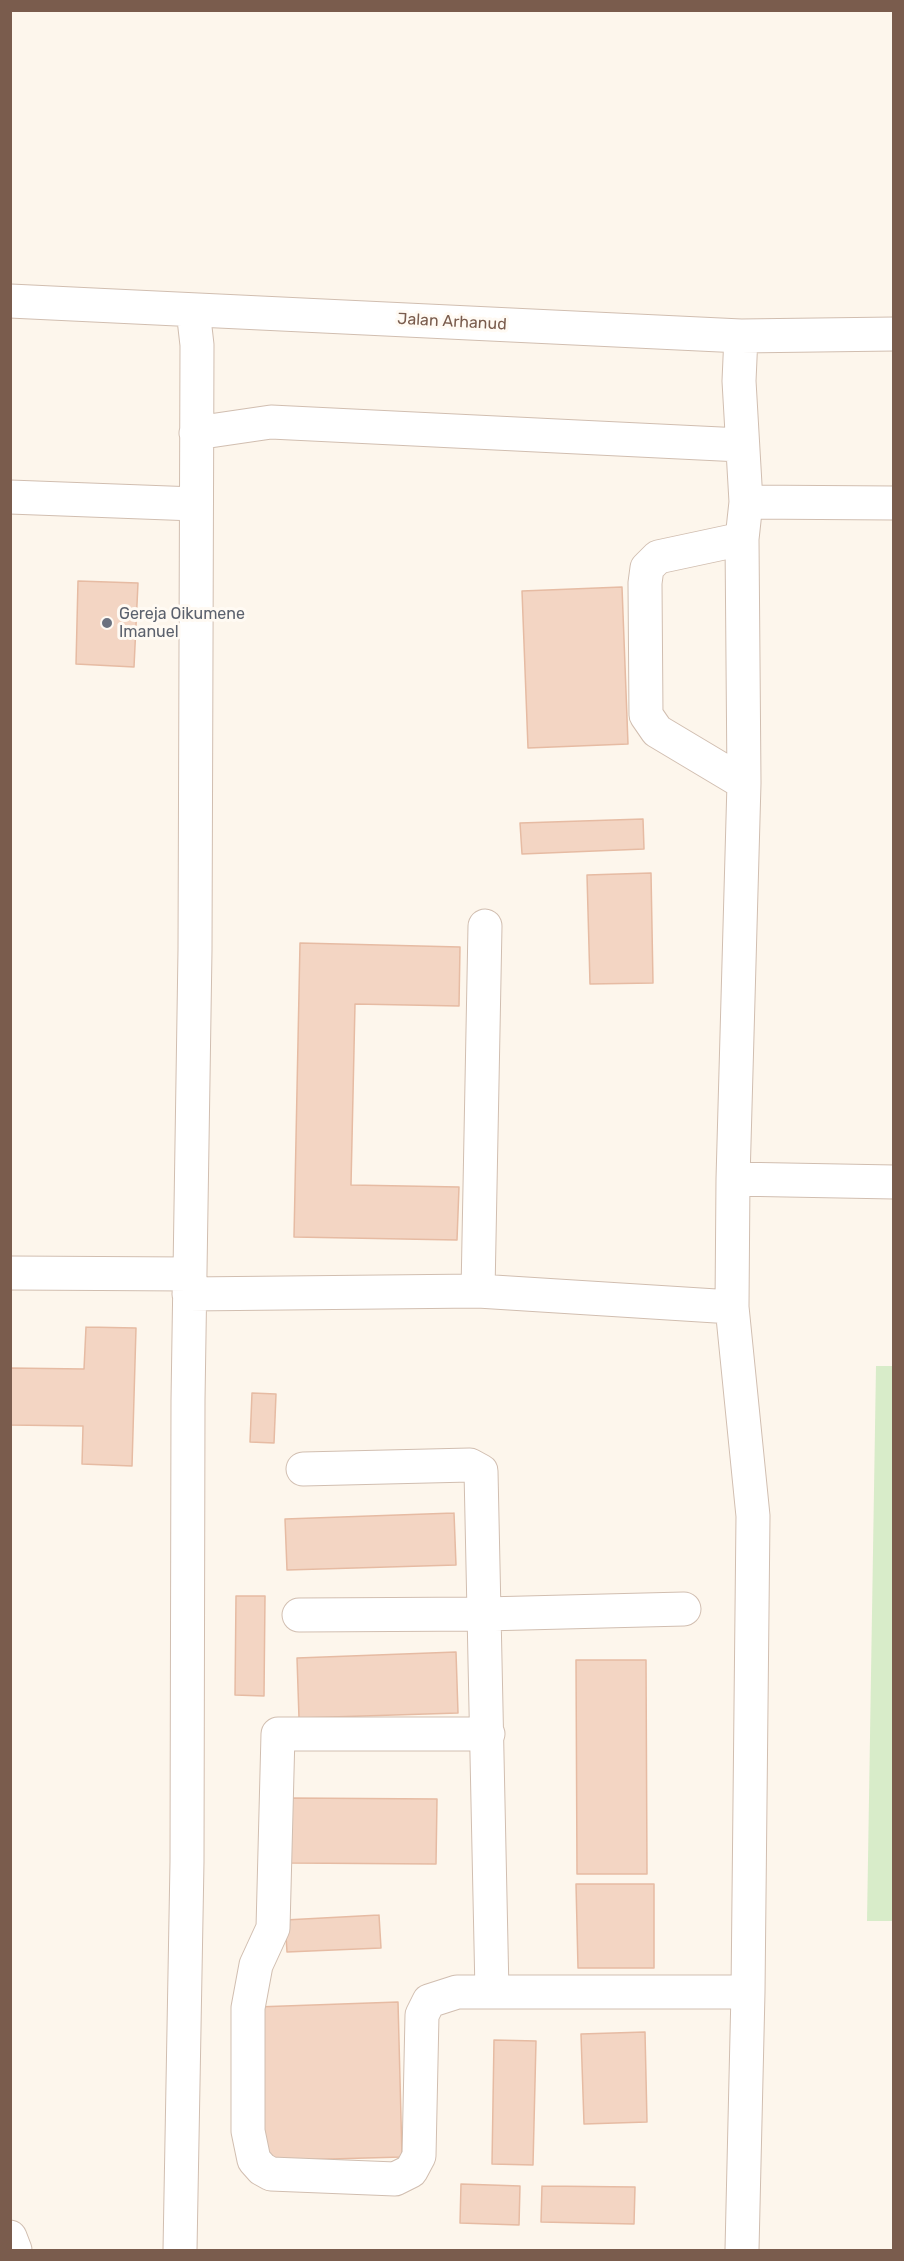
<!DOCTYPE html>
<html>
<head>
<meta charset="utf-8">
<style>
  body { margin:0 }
  #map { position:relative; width:904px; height:2261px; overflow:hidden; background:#fdf6ec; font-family:Rubik,sans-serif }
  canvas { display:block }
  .frame { position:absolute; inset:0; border:12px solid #7a5c4d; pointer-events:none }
</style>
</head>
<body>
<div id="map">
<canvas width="904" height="2261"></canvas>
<div class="frame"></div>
</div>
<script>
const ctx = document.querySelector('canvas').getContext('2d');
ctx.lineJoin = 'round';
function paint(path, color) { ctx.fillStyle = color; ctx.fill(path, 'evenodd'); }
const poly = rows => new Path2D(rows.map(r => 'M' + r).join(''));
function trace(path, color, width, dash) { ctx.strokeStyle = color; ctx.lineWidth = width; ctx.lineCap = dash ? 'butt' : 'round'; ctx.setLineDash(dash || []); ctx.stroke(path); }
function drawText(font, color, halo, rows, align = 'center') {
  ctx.font = font + ' Rubik,sans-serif'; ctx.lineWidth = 6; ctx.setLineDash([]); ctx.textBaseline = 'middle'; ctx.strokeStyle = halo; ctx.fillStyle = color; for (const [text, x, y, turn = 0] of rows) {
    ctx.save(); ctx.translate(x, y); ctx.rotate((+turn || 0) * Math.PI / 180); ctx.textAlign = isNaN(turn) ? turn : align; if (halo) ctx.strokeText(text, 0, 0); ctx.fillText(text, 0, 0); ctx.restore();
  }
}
paint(poly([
  [876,1366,894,1366,893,1921,867,1921]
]), '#d8ecc9');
const building = poly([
  [78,581,138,583,134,667,76,664,78,581],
  [622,587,628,744,528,748,522,591,622,587],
  [643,819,644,849,522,854,520,823,643,819],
  [651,873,653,983,590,984,587,875,651,873],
  [300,943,460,947,459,1006,355,1004,351,1185,459,1187,457,1240,294,1237,300,943],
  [86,1327,136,1328,132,1466,82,1464,83,1426,10,1425,10,1368,84,1369,86,1327],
  [252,1393,276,1394,274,1443,250,1442,252,1393],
  [454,1513,456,1565,287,1570,285,1519,454,1513],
  [236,1596,265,1596,264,1696,235,1695,236,1596],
  [456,1652,458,1713,299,1718,297,1658,456,1652],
  [576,1660,646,1660,647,1874,577,1874,576,1660],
  [291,1798,437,1799,436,1864,291,1863,291,1798],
  [576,1884,654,1884,654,1968,578,1968,576,1884],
  [379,1915,381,1948,287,1952,285,1920,379,1915],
  [398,2002,402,2157,260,2161,256,2007,398,2002],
  [645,2032,647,2122,584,2124,581,2034,645,2032],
  [494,2040,536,2041,533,2165,492,2164,494,2040],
  [461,2184,520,2186,519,2225,460,2223,461,2184],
  [542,2186,635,2187,634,2224,541,2222,542,2186]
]);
paint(building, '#f3d5c3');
trace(building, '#e6bba3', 1.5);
const minor = poly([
  [10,301,741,336,894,334],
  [741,336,739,381,746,502,742,539,744,783,733,1179,732,1307,753,1516,748,1992,742,2250],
  [196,433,271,422,741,445],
  [10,497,195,504],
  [746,502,894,503],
  [742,539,658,557,647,568,645,583,646,715,657,731,744,783],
  [733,1179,894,1182],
  [10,1273,189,1274],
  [478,1291,485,926],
  [189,1294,478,1291,732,1307],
  [303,1469,470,1465,481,1471,492,1992],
  [299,1615,485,1614,684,1609],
  [488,1734,278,1734,273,1928,256,1965,248,2008,248,2131,254,2160,262,2169,271,2174,395,2179,411,2171,419,2156,422,2015,429,2001,457,1992,748,1992],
  [10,2237,15,2250],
  [180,2250,187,1862,188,1400,195,950,197,345,193,310]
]);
trace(minor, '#d1beb0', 35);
trace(minor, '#fff', 33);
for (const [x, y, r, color] of [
  [107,623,6,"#6b7280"]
]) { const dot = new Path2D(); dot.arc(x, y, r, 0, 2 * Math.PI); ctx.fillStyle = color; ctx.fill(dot); trace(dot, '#fffaf3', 2); }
drawText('16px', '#7a5c4d', '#fffaf3', [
  ["Jalan Arhanud",452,322,3]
]);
drawText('16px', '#5b616d', '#fffaf3', [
  ["Gereja Oikumene",119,614],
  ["Imanuel",119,632]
], 'left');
</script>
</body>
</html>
